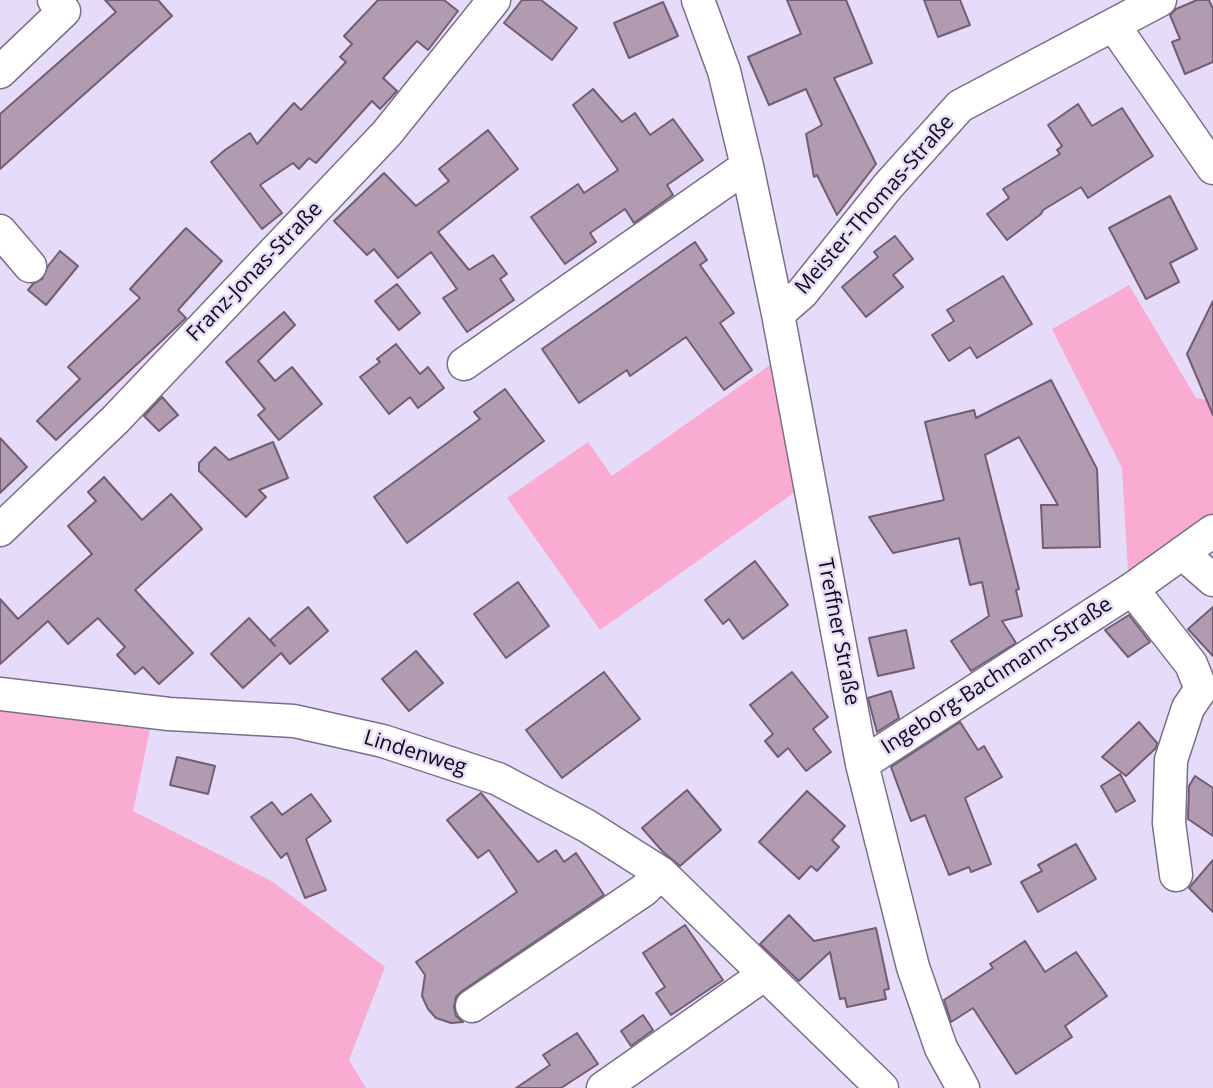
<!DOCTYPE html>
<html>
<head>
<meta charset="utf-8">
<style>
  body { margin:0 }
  canvas { display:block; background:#e6dcf9 }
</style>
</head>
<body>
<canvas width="1213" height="1088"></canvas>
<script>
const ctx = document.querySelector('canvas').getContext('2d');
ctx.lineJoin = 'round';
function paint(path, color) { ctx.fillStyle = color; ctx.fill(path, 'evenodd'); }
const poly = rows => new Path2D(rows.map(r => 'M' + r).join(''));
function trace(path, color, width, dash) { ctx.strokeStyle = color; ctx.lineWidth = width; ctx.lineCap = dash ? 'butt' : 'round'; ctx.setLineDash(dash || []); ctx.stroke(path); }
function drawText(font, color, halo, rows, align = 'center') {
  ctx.font = font + ' "Open Sans",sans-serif'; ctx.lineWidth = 5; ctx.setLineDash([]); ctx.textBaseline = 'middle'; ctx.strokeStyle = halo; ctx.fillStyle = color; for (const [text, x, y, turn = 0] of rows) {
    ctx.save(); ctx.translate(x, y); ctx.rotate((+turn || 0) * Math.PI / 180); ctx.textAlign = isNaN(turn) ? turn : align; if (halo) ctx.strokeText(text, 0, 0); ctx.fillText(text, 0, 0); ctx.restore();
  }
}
paint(poly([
  [1129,285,1196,398,1213,401,1213,519,1128,571,1122,468,1052,329],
  [770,365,795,492,600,630,507,498,588,442,612,476],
  [0,702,152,720,133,811,273,882,385,967,349,1060,366,1088,0,1088]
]), '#faabd1');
const building = poly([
  [105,0,158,0,172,16,0,169,0,114,116,12,105,0],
  [378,0,444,0,458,11,428,50,417,41,383,78,397,91,380,109,372,101,316,163,309,158,299,169,293,163,260,185,282,213,262,229,211,162,225,150,250,133,257,144,294,103,301,110,346,62,340,57,352,44,344,36,378,0],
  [522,0,541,0,577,28,552,60,504,23,522,0],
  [787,0,846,0,872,63,834,78,876,164,837,215,817,175,814,177,806,134,822,125,806,89,769,105,748,57,801,34,787,0],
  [924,0,960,0,970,25,938,37,924,0],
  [1197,0,1209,0,1213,9,1213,62,1185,74,1172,42,1180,39,1170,15,1176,9,1197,0],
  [663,2,678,36,629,58,614,23,663,2],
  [593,89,622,122,635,113,650,135,673,119,703,160,667,185,673,195,634,223,625,209,590,233,596,242,565,264,531,217,578,184,584,193,618,170,573,105,593,89],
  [1078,104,1092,126,1122,108,1153,156,1088,198,1081,187,1043,210,1041,214,1007,240,987,214,1009,198,1003,189,1060,154,1057,150,1062,146,1048,125,1078,104],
  [488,130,518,169,438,232,469,270,493,255,507,274,500,279,514,300,467,332,443,298,457,289,431,252,398,278,374,249,367,255,334,221,384,173,416,206,449,181,439,169,488,130],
  [1170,196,1197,249,1170,263,1179,282,1146,299,1109,228,1170,196],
  [186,228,222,261,178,310,186,318,56,440,37,421,80,379,68,367,140,298,130,289,186,228],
  [895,236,913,259,893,275,903,287,866,317,842,287,878,257,874,252,895,236],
  [695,242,707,260,700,265,734,313,720,323,752,370,724,390,686,337,630,376,627,370,579,403,542,349,695,242],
  [60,251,78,266,46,305,28,290,33,284,42,279,48,266,60,251],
  [1003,276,1032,324,977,358,970,347,949,361,932,335,954,321,947,310,1003,276],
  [397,284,420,313,399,330,375,301,397,284],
  [1213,301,1213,415,1187,354,1213,301],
  [284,312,295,325,258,361,275,381,292,367,322,404,279,440,258,415,265,409,226,362,284,312],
  [396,344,420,374,428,367,444,388,418,408,410,397,389,414,360,377,380,362,377,359,396,344],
  [1051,380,1097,469,1100,547,1043,548,1041,505,1058,505,1019,437,985,455,1019,589,1016,590,1022,616,1002,621,1016,643,971,671,951,641,989,616,982,582,970,585,959,538,893,553,869,517,944,500,925,422,974,410,976,418,1051,380],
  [505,389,544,441,407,543,374,497,480,419,474,412,505,389],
  [162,397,178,415,159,431,144,416,162,397],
  [0,438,27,467,0,493,0,438],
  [273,442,288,478,259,490,266,497,246,517,199,471,199,463,215,447,229,460,273,442],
  [104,477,142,520,171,494,202,529,135,590,193,653,159,684,143,667,135,674,117,655,125,647,98,618,68,644,48,621,0,664,0,599,18,619,92,554,68,526,96,501,88,492,104,477],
  [755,561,788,605,743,639,729,619,723,624,705,600,755,561],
  [518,582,549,626,506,658,474,614,518,582],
  [308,607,328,631,290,664,281,653,243,688,211,654,249,618,275,646,270,640,308,607],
  [1213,607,1213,656,1188,629,1213,607],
  [1129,615,1150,642,1128,657,1105,630,1129,615],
  [906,630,914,668,878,676,869,638,906,630],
  [416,651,443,683,409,711,382,679,416,651],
  [604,672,640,719,562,778,526,730,604,672],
  [792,672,828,717,813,729,831,752,806,771,788,748,778,757,765,741,773,734,750,705,792,672],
  [891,691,899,718,877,732,868,698,891,691],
  [960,722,978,750,984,746,1002,777,965,798,991,864,971,872,969,867,949,875,925,815,911,821,891,767,960,722],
  [1139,722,1157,743,1156,748,1126,776,1102,757,1139,722],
  [177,757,215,766,208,794,170,785,177,757],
  [1120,774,1135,801,1116,812,1101,786,1120,774],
  [1195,776,1213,788,1213,836,1188,819,1189,786,1195,776],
  [687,790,721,830,680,866,663,852,642,828,687,790],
  [807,791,845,826,832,840,839,847,817,871,811,866,799,879,759,842,807,791],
  [481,793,538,862,556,850,564,862,576,853,604,895,462,991,456,997,454,1007,456,1016,463,1022,451,1023,436,1018,428,1009,422,996,425,975,416,962,517,892,489,850,478,858,447,820,481,793],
  [311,794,331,821,306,839,326,890,305,898,287,853,281,858,251,817,272,802,282,815,311,794],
  [1076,844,1096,879,1038,912,1021,882,1042,871,1038,865,1076,844],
  [1213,860,1213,912,1189,888,1213,860],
  [789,915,814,941,876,928,889,989,884,990,886,999,847,1007,845,998,840,999,830,952,799,981,760,944,789,915],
  [685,925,723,980,671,1015,656,993,665,987,643,953,685,925],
  [1025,941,1045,972,1076,952,1107,996,1065,1026,1072,1037,1016,1074,973,1008,951,1022,944,1000,993,968,990,964,1025,941],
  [643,1015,653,1030,631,1046,621,1031,643,1015],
  [577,1033,598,1064,561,1088,516,1088,550,1065,543,1055,577,1033]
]);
paint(building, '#b19bb1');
trace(building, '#725d72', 2);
const minor = poly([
  [698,0,724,71,747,166,778,314,862,764,913,967,941,1048,963,1088],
  [1114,26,1213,168],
  [0,72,64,11,54,0],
  [0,231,30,266],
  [778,314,802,293,888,186,960,106,1160,0],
  [464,364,747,166],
  [0,530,116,419,387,133,494,0],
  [1182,553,1213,580],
  [1132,589,1191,664,1201,689,1188,708,1171,760,1169,823,1176,875],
  [0,694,169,714,294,721,383,741,498,779,587,826,661,873,882,1088],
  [862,764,1132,589,1213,531],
  [472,1006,644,890,661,873],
  [603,1088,765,974]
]);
trace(minor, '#786f89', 35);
trace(minor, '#fff', 32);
drawText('21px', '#0e0a14', '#e6dcf9', [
  ["Meister-Thomas-Straße",875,205,-49],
  ["Franz-Jonas-Straße",255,272,-46],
  ["Treffner Straße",838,632,79],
  ["Ingeborg-Bachmann-Straße",997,676,-33],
  ["Lindenweg",415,753,17]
]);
</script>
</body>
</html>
